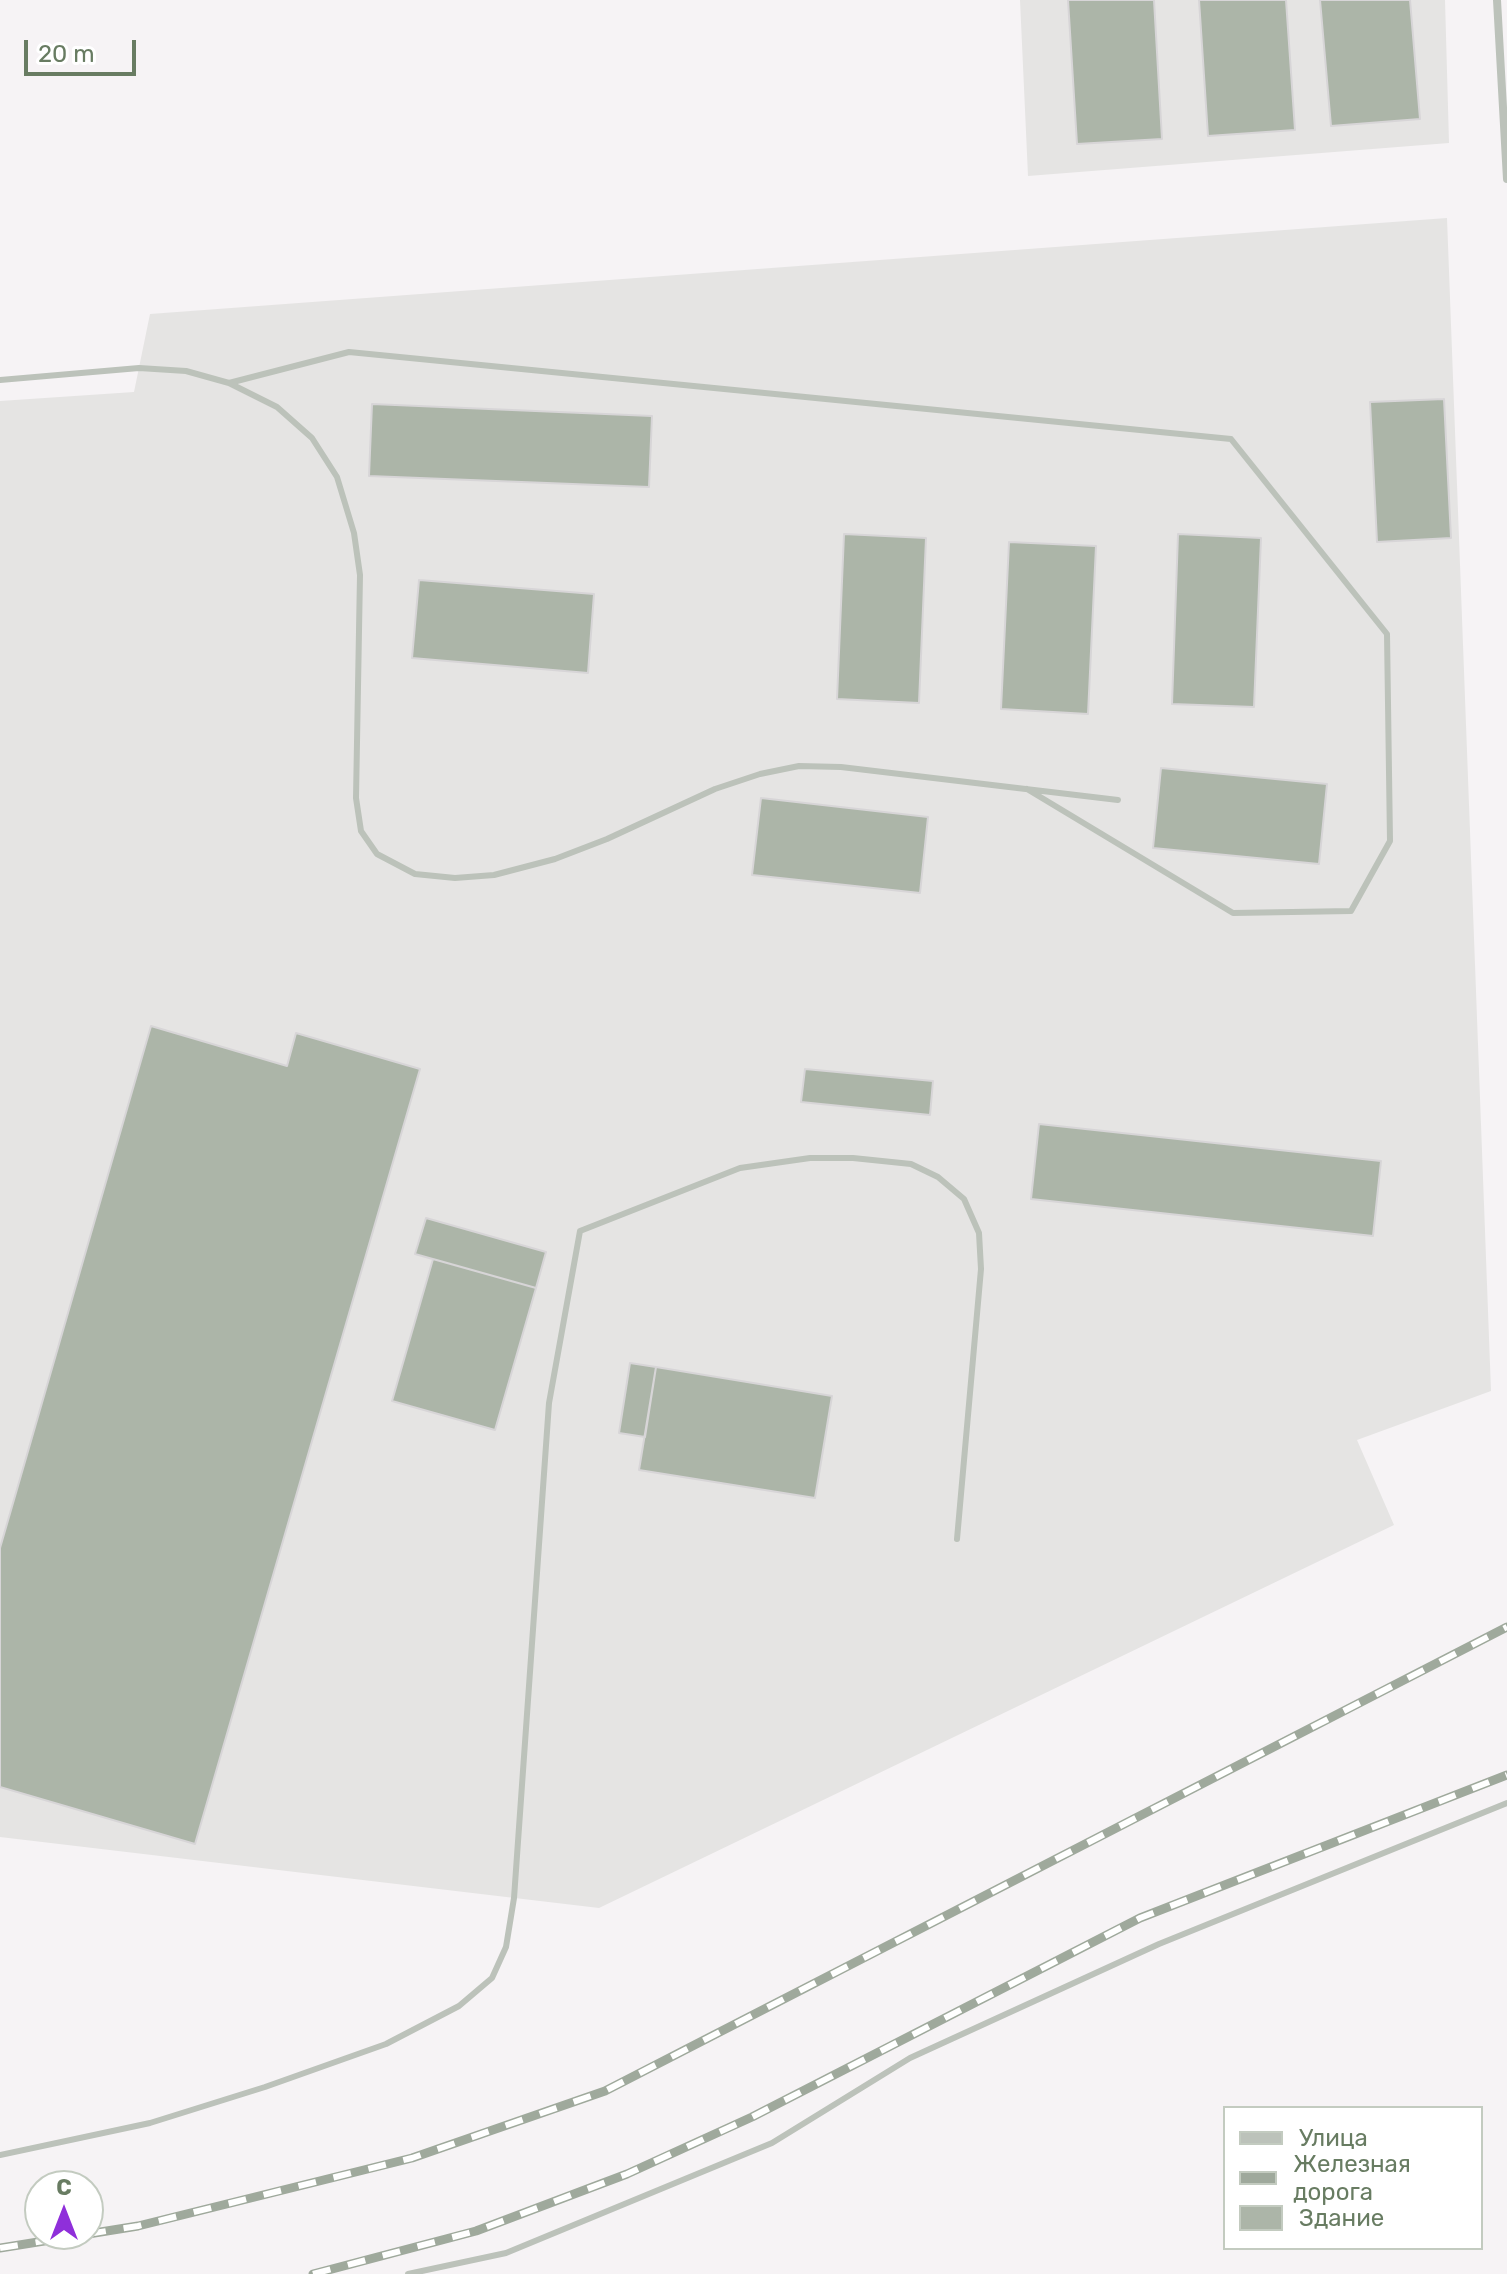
<!DOCTYPE html>
<html>
<head>
<meta charset="utf-8">
<style>
  body { margin:0 }
  #map { position:relative; width:1507px; height:2274px; overflow:hidden; background:#f6f3f5; font-family:Rubik,sans-serif }
  canvas { display:block }
  .legend { position:absolute; left:1223px; top:2106px; width:260px; height:144px; box-sizing:border-box; background:#fff; border:2px solid #c3cbc0; margin:0; padding:10px 14px; list-style:none; font-size:24px; color:#687c62 }
  .legend li { display:flex; align-items:center; gap:16px; height:40px }
  .legend b { width:40px; border:2px solid #c3cbc0 }
  .north { position:absolute; left:24px; top:2170px; width:80px; height:80px; box-sizing:border-box; background:#fff; border:2px solid #c3cbc0; border-radius:50%; rotate:0deg; font-size:22px; font-weight:700; line-height:32px; text-align:center; color:#687c62 }
  .north::after { content:''; display:block; margin:auto; width:28px; height:36px; background:#8f2fda; clip-path:polygon(50% 0,100% 100%,50% 72%,0 100%) }
  .scale { position:absolute; left:24px; top:40px; width:112px; height:36px; box-sizing:border-box; border:4px solid #687c62; border-top:0; padding-left:10px; font-size:24px; line-height:28px; white-space:nowrap; color:#687c62; -webkit-text-stroke:6px #fff; paint-order:stroke }
</style>
</head>
<body>
<div id="map">
<canvas width="1507" height="2274"></canvas>
<ul class="legend">
<li><b style="height:10px;background:#bcc2ba"></b>Улица</li>
<li><b style="height:10px;background:#9fa99c"></b>Железная дорога</li>
<li><b style="height:22px;background:#acb5a8"></b>Здание</li>
</ul>
<div class="north">С</div>
<div class="scale">20 m</div>
</div>
<script>
const ctx = document.querySelector('canvas').getContext('2d');
ctx.lineJoin = 'round';
function paint(path, color) { ctx.fillStyle = color; ctx.fill(path, 'evenodd'); }
const poly = rows => new Path2D(rows.map(r => 'M' + r).join(''));
function trace(path, color, width, dash) { ctx.strokeStyle = color; ctx.lineWidth = width; ctx.lineCap = dash ? 'butt' : 'round'; ctx.setLineDash(dash || []); ctx.stroke(path); }
paint(poly([
  [1020,0,1445,0,1449,143,1028,176],
  [1447,218,1491,1391,1357,1440,1394,1525,599,1908,0,1837,0,401,134,392,150,314]
]), '#e5e4e3');
const building = poly([
  [1068,0,1154,0,1162,139,1077,144,1068,0],
  [1199,0,1286,0,1295,130,1208,136,1199,0],
  [1320,0,1410,0,1420,119,1331,126,1320,0],
  [1444,399,1451,538,1377,542,1370,402,1444,399],
  [372,404,652,416,649,487,369,476,372,404],
  [844,534,926,538,919,703,837,699,844,534],
  [1178,534,1261,538,1254,707,1172,704,1178,534],
  [1009,542,1096,546,1088,714,1001,709,1009,542],
  [419,580,594,594,588,673,412,658,419,580],
  [1161,768,1327,784,1319,864,1153,848,1161,768],
  [761,798,928,817,920,893,752,875,761,798],
  [151,1026,287,1066,296,1033,420,1069,195,1844,0,1787,0,1548,151,1026],
  [805,1069,933,1081,930,1115,801,1102,805,1069],
  [1039,1124,1381,1161,1373,1236,1031,1199,1039,1124],
  [426,1218,546,1252,536,1288,415,1254,426,1218],
  [433,1259,536,1288,495,1430,392,1401,433,1259],
  [630,1363,656,1367,645,1437,619,1433,630,1363],
  [656,1367,832,1396,815,1498,639,1470,656,1367]
]);
paint(building, '#acb5a8');
trace(building, '#d7d5d7', 2);
trace(poly([
  [0,380,139,368,186,371,229,383,277,407,312,438,337,477,354,533,360,575,356,798,361,831,377,854,415,874,455,878,494,875,555,859,607,839,715,789,760,774,799,766,841,767,1118,800],
  [229,383,349,352,1231,439,1387,634,1390,841,1351,911,1233,913,1027,789],
  [0,2155,150,2123,265,2087,386,2044,459,2006,492,1978,506,1947,514,1898,549,1403,580,1231,740,1168,810,1158,853,1158,911,1164,938,1177,964,1199,979,1233,981,1269,957,1539],
  [408,2274,506,2253,772,2143,910,2058,1159,1944,1507,1803]
]), '#bcc2ba', 6);
trace(poly([
  [1497,0,1507,179]
]), '#bcc2ba', 8);
const rail = poly([
  [88,2234,138,2226,412,2158,605,2091,1507,1627],
  [0,2248,88,2234],
  [313,2274,476,2231,627,2174,752,2117,1140,1918,1507,1775]
]);
trace(rail, '#9fa99c', 9);
trace(rail, '#fff', 6, [18]);
</script>
</body>
</html>
